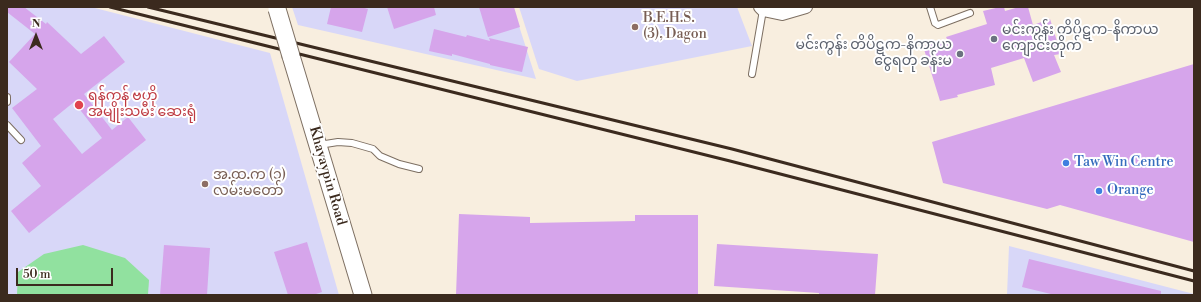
<!DOCTYPE html>
<html>
<head>
<meta charset="utf-8">
<style>
  body { margin:0 }
  #map { position:relative; width:1201px; height:302px; overflow:hidden; background:#f8eedf; font-family:"Libre Bodoni",serif }
  canvas { display:block }
  .frame { position:absolute; inset:0; border:8px solid #3b2a1e; pointer-events:none }
  .north { position:absolute; left:16px; top:16px; width:40px; height:40px; -webkit-text-stroke:3px #fff; paint-order:stroke; rotate:0deg; font-size:11px; font-weight:700; line-height:16px; text-align:center; color:#3b2a1e }
  .north::after { content:''; display:block; margin:auto; width:14px; height:18px; background:#3b2a1e; clip-path:polygon(50% 0,100% 100%,50% 72%,0 100%) }
  .scale { position:absolute; left:16px; top:268px; width:97px; height:18px; box-sizing:border-box; border:2px solid #3b2a1e; border-top:0; padding-left:5px; font-size:12px; line-height:14px; white-space:nowrap; color:#3b2a1e; -webkit-text-stroke:3px #fff; paint-order:stroke }
</style>
</head>
<body>
<div id="map">
<canvas width="1201" height="302"></canvas>
<div class="frame"></div>
<div class="north">N</div>
<div class="scale">50 m</div>
</div>
<script>
const ctx = document.querySelector('canvas').getContext('2d');
ctx.lineJoin = 'round';
function paint(path, color) { ctx.fillStyle = color; ctx.fill(path, 'evenodd'); }
const poly = rows => new Path2D(rows.map(r => 'M' + r).join(''));
function trace(path, color, width, dash) { ctx.strokeStyle = color; ctx.lineWidth = width; ctx.lineCap = dash ? 'butt' : 'round'; ctx.setLineDash(dash || []); ctx.stroke(path); }
function drawText(font, color, halo, rows, align = 'center') {
  ctx.font = font + ' "Libre Bodoni","Noto Sans Myanmar",serif'; ctx.lineWidth = 4; ctx.setLineDash([]); ctx.textBaseline = 'middle'; ctx.strokeStyle = halo; ctx.fillStyle = color; for (const [text, x, y, turn = 0] of rows) {
    ctx.save(); ctx.translate(x, y); ctx.rotate((+turn || 0) * Math.PI / 180); ctx.textAlign = isNaN(turn) ? turn : align; if (halo) ctx.strokeText(text, 0, 0); ctx.fillText(text, 0, 0); ctx.restore();
  }
}
paint(poly([
  [7,7,91,7,270,53,339,295,7,295],
  [292,7,378,7,379,8,383,7,513,7,536,79,298,25],
  [519,7,737,7,752,46,577,81,539,69],
  [1009,246,1194,294,1194,295,1007,295]
]), '#d8d7f8');
paint(poly([
  [83,245,125,258,149,280,148,295,17,295,18,272,44,254]
]), '#91e19f');
paint(poly([
  [7,7,24,7,46,24,47,22,81,54,104,36,125,62,84,94,112,130,128,117,146,140,29,233,11,211,41,186,22,163,41,146,12,108,37,89,9,62,35,34,7,12],
  [74,102,102,138,82,154,53,119],
  [331,7,361,7,368,9,362,32,327,24],
  [387,7,434,7,436,15,394,29],
  [479,7,514,7,520,27,488,37],
  [1000,7,1004,7,1005,11,1019,7,1028,7,1033,25,1050,19,1061,54,1054,55,1061,72,1033,82,1024,58,991,68,995,85,957,95,958,97,940,101,923,46,948,41,946,37,987,24,983,11],
  [434,29,466,37,467,35,490,41,489,38,528,47,522,72,490,65,490,64,452,54,452,56,429,51],
  [1194,64,1194,242,1060,205,1047,209,943,183,932,142],
  [459,214,530,217,530,223,635,221,635,215,698,215,698,295,456,295],
  [307,242,322,292,313,295,288,295,274,252],
  [717,244,878,254,875,295,819,295,819,293,714,286],
  [164,245,210,248,207,295,160,295],
  [1029,259,1161,291,1161,295,1055,295,1022,287]
]), '#d6a5eb');
const lane = poly([
  [930,7,935,23,938,25,970,13],
  [752,74,763,10],
  [7,97,7,102],
  [7,125,21,140],
  [319,145,338,142,352,143,373,149,380,156,399,164,419,169]
]);
const street = poly([
  [760,7,763,10,782,14,806,7]
]);
const secondary = poly([
  [291,56,363,295]
]);
trace(lane, '#7d6f62', 8);
trace(street, '#7d6f62', 14);
trace(secondary, '#7d6f62', 19);
trace(lane, '#fff', 6);
trace(street, '#fff', 12);
trace(secondary, '#fff', 17);
trace(poly([
  [110,7,730,161,1194,281],
  [148,7,732,149,1194,271]
]), '#3b2a1e', 3);
const secondaryBridge = poly([
  [277,9,291,56]
]);
trace(secondaryBridge, '#7d6f62', 19, []);
trace(secondaryBridge, '#fff', 17);
for (const [x, y, r, color] of [
  [635,27,4,"#8d6e63"],
  [994,39,4,"#6b7280"],
  [960,54,4,"#6b7280"],
  [79,105,5,"#e0444e"],
  [1066,163,4,"#3f7fe0"],
  [205,184,4,"#8d6e63"],
  [1099,191,4,"#3f7fe0"]
]) { const dot = new Path2D(); dot.arc(x, y, r, 0, 2 * Math.PI); ctx.fillStyle = color; ctx.fill(dot); trace(dot, '#fff', 1.5); }
drawText('14px', '#785e54', '#fff', [
  ["B.E.H.S.",643,19],
  ["(3), Dagon",643,35],
  ["အ.ထ.က (၁)",213,176],
  ["လမ်းမတော်",213,192]
], 'left');
drawText('14px', '#5b616d', '#fff', [
  ["မင်းကွန်း တိပိဋက-နိကာယ",1002,31],
  ["ကျောင်းတိုက်",1002,47],
  ["မင်းကွန်း တိပိဋက-နိကာယ",952,46,"right"],
  ["ငွေရတု ခန်းမ",952,62,"right"]
], 'left');
drawText('14px', '#be3a42', '#fff', [
  ["ရန်ကုန် ဗဟို",88,97],
  ["အမျိုးသမီး ဆေးရုံ",88,113]
], 'left');
drawText('14px', '#366cbe', '#fff', [
  ["Taw Win Centre",1074,163],
  ["Orange",1107,191]
], 'left');
drawText('14px', '#3b2a1e', '#fff', [
  ["Khayaypin Road",327,176,74]
]);
</script>
</body>
</html>
